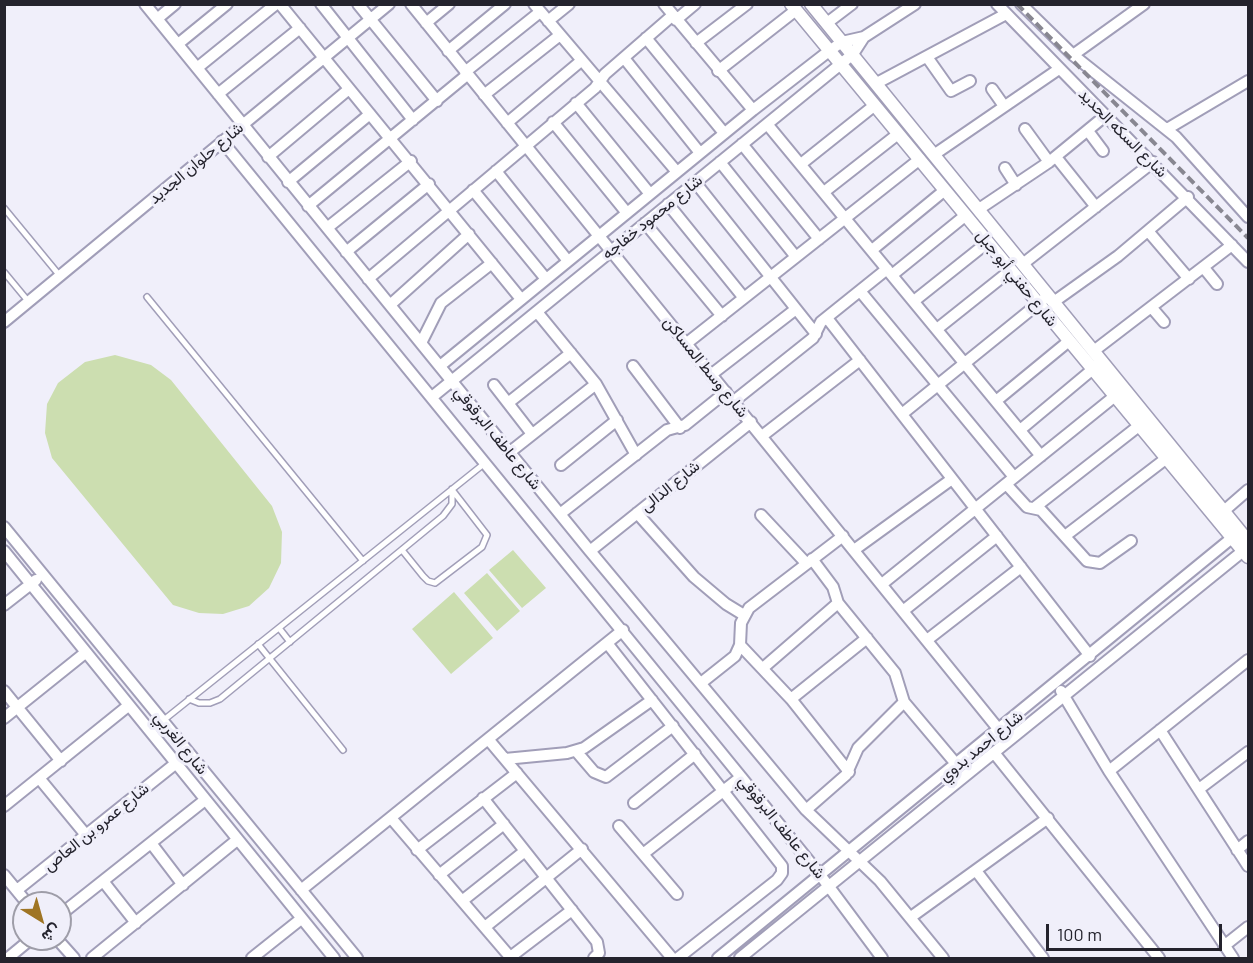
<!DOCTYPE html>
<html>
<head>
<meta charset="utf-8">
<style>
  body { margin:0 }
  #map { position:relative; width:1253px; height:963px; overflow:hidden; background:#f0effa; font-family:Barlow,Vazirmatn,sans-serif }
  canvas { display:block }
  .frame { position:absolute; inset:0; border:6px solid #24232d; pointer-events:none }
  .north { position:absolute; left:12px; top:891px; width:60px; height:60px; box-sizing:border-box; background:#f0effa; border:2px solid #9e9da8; border-radius:50%; rotate:143deg; font-size:16px; font-weight:700; line-height:24px; text-align:center; color:#24232d }
  .north::after { content:''; display:block; margin:auto; width:21px; height:27px; background:#9f7524; clip-path:polygon(50% 0,100% 100%,50% 72%,0 100%) }
  .scale { position:absolute; left:1046px; top:924px; width:176px; height:27px; box-sizing:border-box; border:3px solid #24232d; border-top:0; padding-left:8px; font-size:18px; line-height:21px; white-space:nowrap; color:#24232d; -webkit-text-stroke:4px #f0effa; paint-order:stroke }
</style>
</head>
<body>
<div id="map">
<canvas width="1253" height="963"></canvas>
<div class="frame"></div>
<div class="north">ش</div>
<div class="scale">100 m</div>
</div>
<script>
const ctx = document.querySelector('canvas').getContext('2d');
ctx.lineJoin = 'round';
function paint(path, color) { ctx.fillStyle = color; ctx.fill(path, 'evenodd'); }
const poly = rows => new Path2D(rows.map(r => 'M' + r).join(''));
function trace(path, color, width, dash) { ctx.strokeStyle = color; ctx.lineWidth = width; ctx.lineCap = dash ? 'butt' : 'round'; ctx.setLineDash(dash || []); ctx.stroke(path); }
function drawText(font, color, halo, rows, align = 'center') {
  ctx.font = font + ' Barlow,Vazirmatn,sans-serif'; ctx.lineWidth = 6; ctx.setLineDash([]); ctx.textBaseline = 'middle'; ctx.strokeStyle = halo; ctx.fillStyle = color; for (const [text, x, y, turn = 0] of rows) {
    ctx.save(); ctx.translate(x, y); ctx.rotate((+turn || 0) * Math.PI / 180); ctx.textAlign = isNaN(turn) ? turn : align; if (halo) ctx.strokeText(text, 0, 0); ctx.fillText(text, 0, 0); ctx.restore();
  }
}
paint(poly([
  [115,355,151,365,171,380,272,506,282,532,281,563,269,588,249,606,223,614,199,613,173,605,52,458,45,433,47,404,58,383,85,362],
  [513,550,546,588,522,608,489,570],
  [487,573,520,611,497,631,464,593],
  [454,592,493,638,451,674,412,629]
]), '#ccdeb0');
const service = poly([
  [4,208,60,276],
  [4,272,28,301],
  [147,297,363,561],
  [402,550,423,576,428,581,435,583,482,547,487,535,453,491],
  [279,628,290,642],
  [258,644,343,750],
  [189,699,199,703,210,703,220,699,443,516,452,504,452,489],
  [150,731,485,463]
]);
const minor = poly([
  [145,4,590,551,806,810,880,881,943,958],
  [280,4,521,299],
  [321,4,413,120],
  [358,4,437,101],
  [411,4,1000,731],
  [534,4,677,172],
  [664,4,753,110],
  [997,4,1248,262],
  [1021,4,1073,55,1176,137,1248,217],
  [157,19,175,4],
  [676,20,695,4],
  [548,21,569,4],
  [426,23,449,4],
  [827,23,852,4],
  [646,38,724,133],
  [696,43,747,4],
  [178,44,227,4],
  [448,51,505,4],
  [1073,55,1144,4],
  [927,57,951,91,970,81],
  [624,58,700,153],
  [197,68,276,4],
  [718,71,796,10],
  [465,72,540,12],
  [877,83,1006,14],
  [992,89,1004,106],
  [218,94,300,28],
  [484,95,560,35],
  [576,103,650,194],
  [553,122,627,213],
  [507,123,581,61],
  [767,124,1041,456],
  [1025,129,1049,162],
  [1167,129,1248,81],
  [1088,131,1103,151],
  [222,141,741,777,821,876,882,958],
  [742,144,819,239],
  [935,154,1059,69],
  [268,157,349,89],
  [1056,157,1096,207],
  [720,162,796,257],
  [801,164,875,105],
  [1005,168,1016,185],
  [496,171,568,261],
  [288,182,370,114],
  [695,182,816,334],
  [473,190,546,279],
  [824,192,898,134],
  [668,204,744,298],
  [308,206,467,75],
  [979,209,1049,162,1105,116],
  [645,223,722,316],
  [327,228,411,161],
  [1148,231,1189,279],
  [872,250,945,190],
  [346,252,429,184],
  [1024,263,1153,162],
  [1204,268,1217,284],
  [892,275,966,215],
  [368,279,595,88,605,74,673,15],
  [860,291,1014,477],
  [914,301,988,242],
  [1055,301,1118,256,1188,197],
  [390,305,469,234],
  [1152,308,1164,322],
  [537,312,596,384,636,455],
  [827,318,1090,656],
  [4,322,389,4],
  [937,329,1011,270],
  [421,343,441,303,492,263],
  [687,343,920,159],
  [1095,350,1232,245],
  [440,366,753,110,829,51,842,42,864,37,915,4],
  [633,366,680,428],
  [712,374,796,309],
  [494,385,532,434],
  [432,397,853,54,864,37],
  [734,401,813,338,821,322,887,269],
  [996,401,1069,341],
  [508,403,571,353],
  [902,414,1044,299],
  [1020,430,1093,369],
  [762,436,860,360],
  [510,452,596,384],
  [561,465,617,420],
  [1006,484,1027,507,1041,510,1087,561,1100,563,1131,541],
  [1034,508,1140,425],
  [1225,510,1248,490],
  [637,513,694,577,726,604,744,615],
  [560,514,667,430,685,425,726,392],
  [761,515,806,563],
  [4,527,357,958],
  [1065,536,1172,454],
  [854,550,952,479],
  [4,551,334,958],
  [590,551,751,422],
  [812,559,833,587,838,603,895,673,904,702,957,765],
  [882,584,1115,396],
  [4,605,36,580],
  [903,611,997,536],
  [927,640,1021,567],
  [607,643,782,866,782,873,777,880,678,958],
  [740,645,791,699,849,772],
  [763,668,838,603],
  [701,683,735,656,740,645,741,623,749,608,843,536],
  [4,691,61,761],
  [1061,691,1109,771,1233,958],
  [791,699,867,638],
  [4,718,85,653],
  [1160,730,1248,866],
  [488,739,672,958],
  [576,751,594,772,606,777,673,726],
  [995,754,1159,958],
  [505,759,567,753,584,748,652,700],
  [1109,771,1248,660],
  [39,778,86,835],
  [1199,789,1248,752],
  [483,798,597,942,599,953,594,958],
  [634,803,695,754],
  [4,806,128,706],
  [806,810,846,775,858,748,904,702],
  [391,818,511,958],
  [619,826,677,894],
  [151,843,183,885],
  [417,850,517,773],
  [1237,850,1248,841],
  [643,854,741,777],
  [977,872,1043,958],
  [4,875,27,903],
  [439,875,504,824],
  [103,881,136,923],
  [17,890,175,764],
  [301,890,623,630],
  [462,901,525,851],
  [60,915,205,800],
  [911,917,1048,818],
  [485,927,582,849],
  [57,939,74,958],
  [1224,946,1248,927],
  [8,958,31,939],
  [92,958,237,840],
  [252,958,301,919],
  [509,958,572,910],
  [718,958,1238,533],
  [740,958,1248,547]
]);
const tertiary = poly([
  [791,4,1248,557],
  [811,4,1248,541]
]);
trace(service, '#a19eb8', 8);
trace(minor, '#a19eb8', 14);
trace(tertiary, '#a19eb8', 15);
trace(service, '#fff', 5);
trace(minor, '#fff', 10);
trace(tertiary, '#fff', 12);
trace(poly([
  [1017,4,1248,238]
]), '#888791', 4, [9, 4.5]);
drawText('16px', '#24232d', '#f0effa', [
  ["شارع السكه الحديد",1123,133,45],
  ["شارع حلوان الجديد",196,163,-40],
  ["شارع محمود خفاجه",652,217,-39],
  ["شارع حفني أبو جبل",1017,278,51],
  ["شارع وسط المساكن",706,367,51],
  ["شارع عاطف البرقوقي",498,438,51],
  ["شارع الدالى",670,486,-39],
  ["شارع الغربي",181,743,51],
  ["شارع احمد بدوي",981,746,-39],
  ["شارع عمرو بن العاص",96,827,-39],
  ["شارع عاطف البرقوقي",782,827,51]
]);
</script>
</body>
</html>
